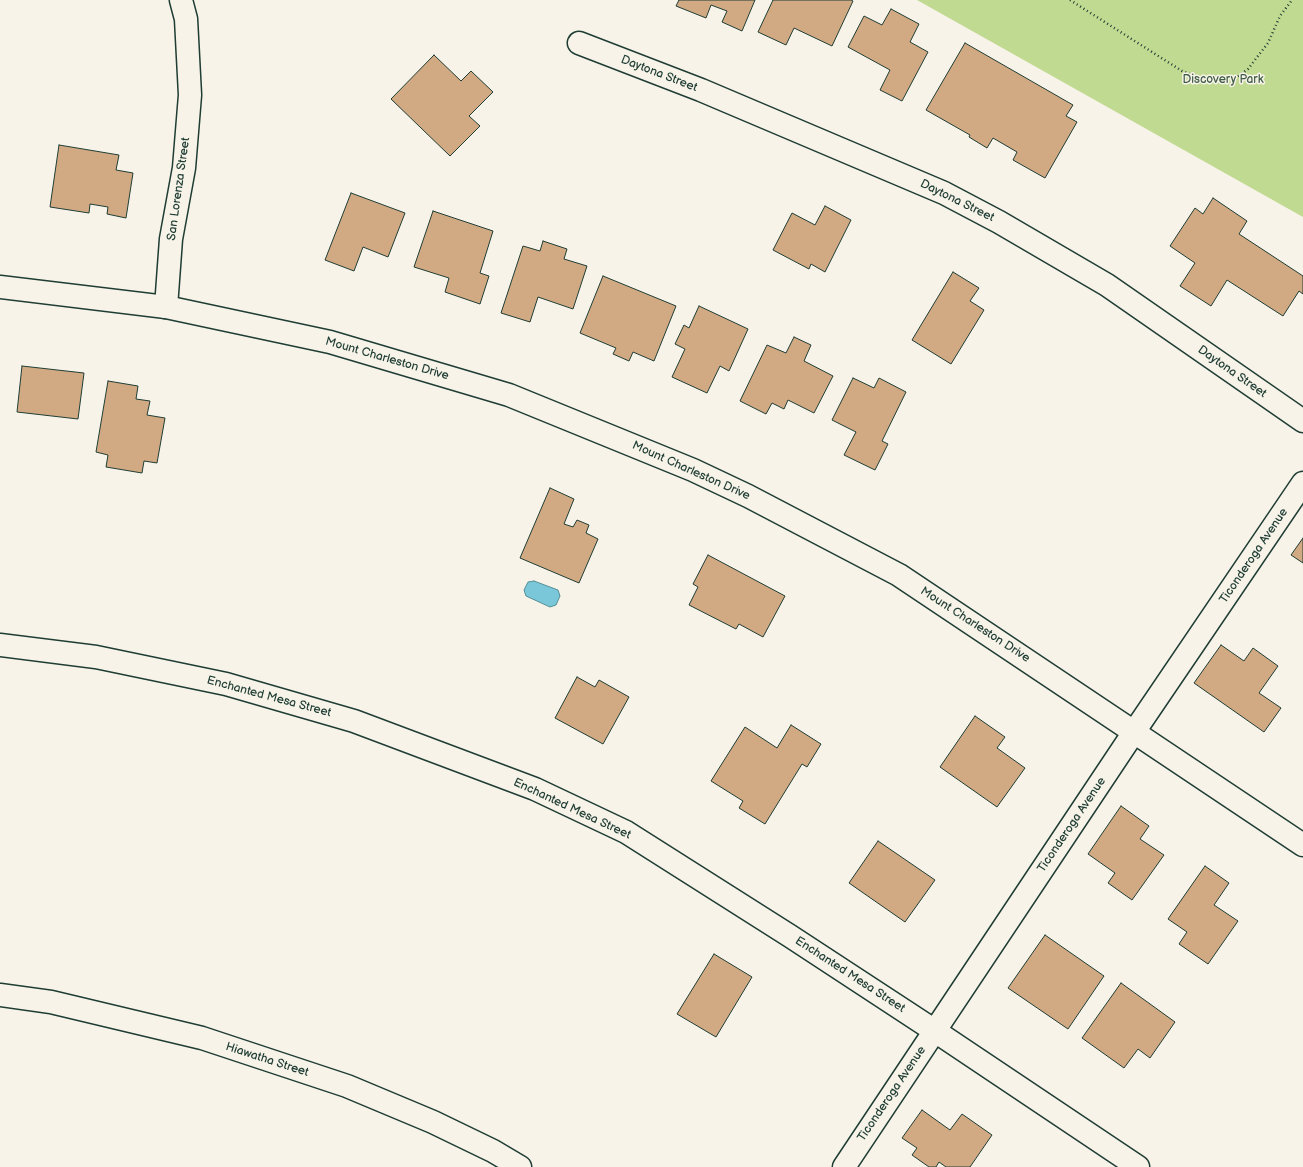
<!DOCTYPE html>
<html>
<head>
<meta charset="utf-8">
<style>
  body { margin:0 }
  canvas { display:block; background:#f7f3e8 }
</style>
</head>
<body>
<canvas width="1303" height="1167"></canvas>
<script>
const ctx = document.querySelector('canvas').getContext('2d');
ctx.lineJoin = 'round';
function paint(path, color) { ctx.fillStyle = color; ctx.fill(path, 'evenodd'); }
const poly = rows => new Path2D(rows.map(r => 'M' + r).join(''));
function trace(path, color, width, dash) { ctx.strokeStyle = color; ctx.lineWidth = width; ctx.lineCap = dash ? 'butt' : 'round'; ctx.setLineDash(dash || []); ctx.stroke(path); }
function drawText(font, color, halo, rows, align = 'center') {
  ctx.font = font + ' "Balsamiq Sans",sans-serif'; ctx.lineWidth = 3; ctx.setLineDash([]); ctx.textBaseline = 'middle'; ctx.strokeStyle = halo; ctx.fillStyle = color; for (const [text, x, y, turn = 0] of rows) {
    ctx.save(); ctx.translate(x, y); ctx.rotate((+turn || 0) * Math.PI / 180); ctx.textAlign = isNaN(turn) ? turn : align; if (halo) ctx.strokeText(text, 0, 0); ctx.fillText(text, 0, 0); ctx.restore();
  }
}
paint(poly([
  [917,0,1303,0,1303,217]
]), '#c1da91');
const water = poly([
  [534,581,558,590,560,596,556,605,550,607,526,596,524,590,528,582,534,581]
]);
paint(water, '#7ac7d9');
trace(water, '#569097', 1);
const building = poly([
  [679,0,755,0,742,31,722,22,727,11,711,5,706,18,676,6,679,0],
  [773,0,851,0,853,1,832,46,794,28,786,45,758,32,773,0],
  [891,9,919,24,910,42,928,52,902,101,880,90,890,70,848,47,864,16,882,25,891,9],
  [965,43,1073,105,1066,116,1077,122,1045,178,1013,160,1017,152,993,138,987,148,969,137,970,135,926,110,965,43],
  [434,55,461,81,471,71,493,92,469,116,480,126,450,156,391,99,434,55],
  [59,145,119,155,116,170,133,173,126,218,107,214,108,207,90,204,89,213,50,207,59,145],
  [351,193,405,213,388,257,363,247,354,271,325,260,351,193],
  [1213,198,1247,221,1239,234,1303,276,1303,294,1299,291,1283,316,1227,280,1211,306,1180,286,1195,263,1170,246,1195,208,1203,214,1213,198],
  [825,206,851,220,825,272,811,264,809,269,773,250,792,213,815,225,825,206],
  [433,211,493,231,480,273,489,276,480,304,445,292,449,278,414,267,433,211],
  [543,241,567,249,564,259,587,266,573,309,538,297,530,322,501,313,523,246,540,251,543,241],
  [953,272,979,288,970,301,984,310,951,364,912,340,953,272],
  [603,276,676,306,654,361,633,352,629,361,613,354,616,348,580,333,603,276],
  [699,306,748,329,729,371,720,366,707,393,672,377,685,349,675,344,684,325,689,328,699,306],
  [794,337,811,345,804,361,833,376,814,413,788,400,784,409,772,403,766,414,740,401,767,345,786,353,794,337],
  [22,366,84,373,78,419,17,412,22,366],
  [853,378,874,388,879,378,906,392,882,441,888,444,875,470,844,455,856,432,832,420,853,378],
  [108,381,138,386,136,399,150,401,147,415,165,418,157,463,144,461,142,473,106,467,108,455,96,452,108,381],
  [550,488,574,499,564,524,573,527,577,520,589,525,586,533,598,539,579,583,520,558,550,488],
  [1303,538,1303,563,1291,555,1303,538],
  [708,555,785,596,763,637,739,624,736,629,689,605,698,587,693,584,708,555],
  [1221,645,1244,661,1253,648,1278,666,1259,693,1281,708,1264,732,1194,683,1221,645],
  [577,677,595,687,599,680,629,697,603,744,555,718,577,677],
  [975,716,1005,737,997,748,1025,768,997,807,940,767,975,716],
  [791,725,821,744,807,767,802,764,765,824,739,808,743,801,711,781,745,727,777,748,791,725],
  [1121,806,1149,826,1140,839,1164,855,1132,900,1108,883,1115,873,1088,854,1121,806],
  [878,841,935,880,905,922,849,883,878,841],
  [1205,866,1229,883,1214,905,1238,921,1208,964,1179,944,1187,932,1168,919,1205,866],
  [1045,935,1104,976,1068,1029,1008,988,1045,935],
  [714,954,752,977,716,1037,677,1014,714,954],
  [1121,983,1175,1022,1150,1058,1138,1049,1124,1068,1082,1038,1121,983],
  [922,1110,950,1130,962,1114,992,1135,970,1167,946,1167,939,1162,936,1167,929,1167,912,1155,917,1148,902,1138,922,1110]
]);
paint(building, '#d1a983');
trace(building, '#1f3d34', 1);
const minor = poly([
  [579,43,701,90,944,193,999,222,1107,285,1303,421],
  [166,307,171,239,184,168,190,95,186,19,181,0],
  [0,645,96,657,226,684,354,721,535,789,626,832,790,936,935,1031,1138,1167],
  [0,995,51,1002,202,1038,347,1086,433,1122,493,1151,520,1167],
  [844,1167,1134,732,1303,483]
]);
const tertiary = poly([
  [0,287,166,307,330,342,509,395,693,470,748,496,899,575,1303,845]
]);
trace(minor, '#1f3d34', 25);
trace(tertiary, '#1f3d34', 25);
trace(poly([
  [1070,0,1182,71,1209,82,1233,80,1248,69,1268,43,1280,16,1292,0]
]), '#1f3d34', 2.5, [1, 3]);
trace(minor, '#f7f3e8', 22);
trace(tertiary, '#f7f3e8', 22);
drawText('12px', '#1f3d34', '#f7f3e8', [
  ["Daytona Street",659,74,21],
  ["San Lorenza Street",179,189,-82],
  ["Daytona Street",957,201,26],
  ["Mount Charleston Drive",387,359,16],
  ["Daytona Street",1232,372,35],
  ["Mount Charleston Drive",691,471,24],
  ["Ticonderoga Avenue",1254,556,-56],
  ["Mount Charleston Drive",975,625,33],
  ["Enchanted Mesa Street",269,697,15],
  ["Enchanted Mesa Street",572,809,25],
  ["Ticonderoga Avenue",1072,825,-56],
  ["Enchanted Mesa Street",850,975,33],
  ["Hiawatha Street",267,1060,18],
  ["Ticonderoga Avenue",892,1094,-56]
]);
drawText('12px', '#3f5c47', '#f7f3e8', [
  ["Discovery Park",1223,80]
]);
</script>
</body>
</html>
